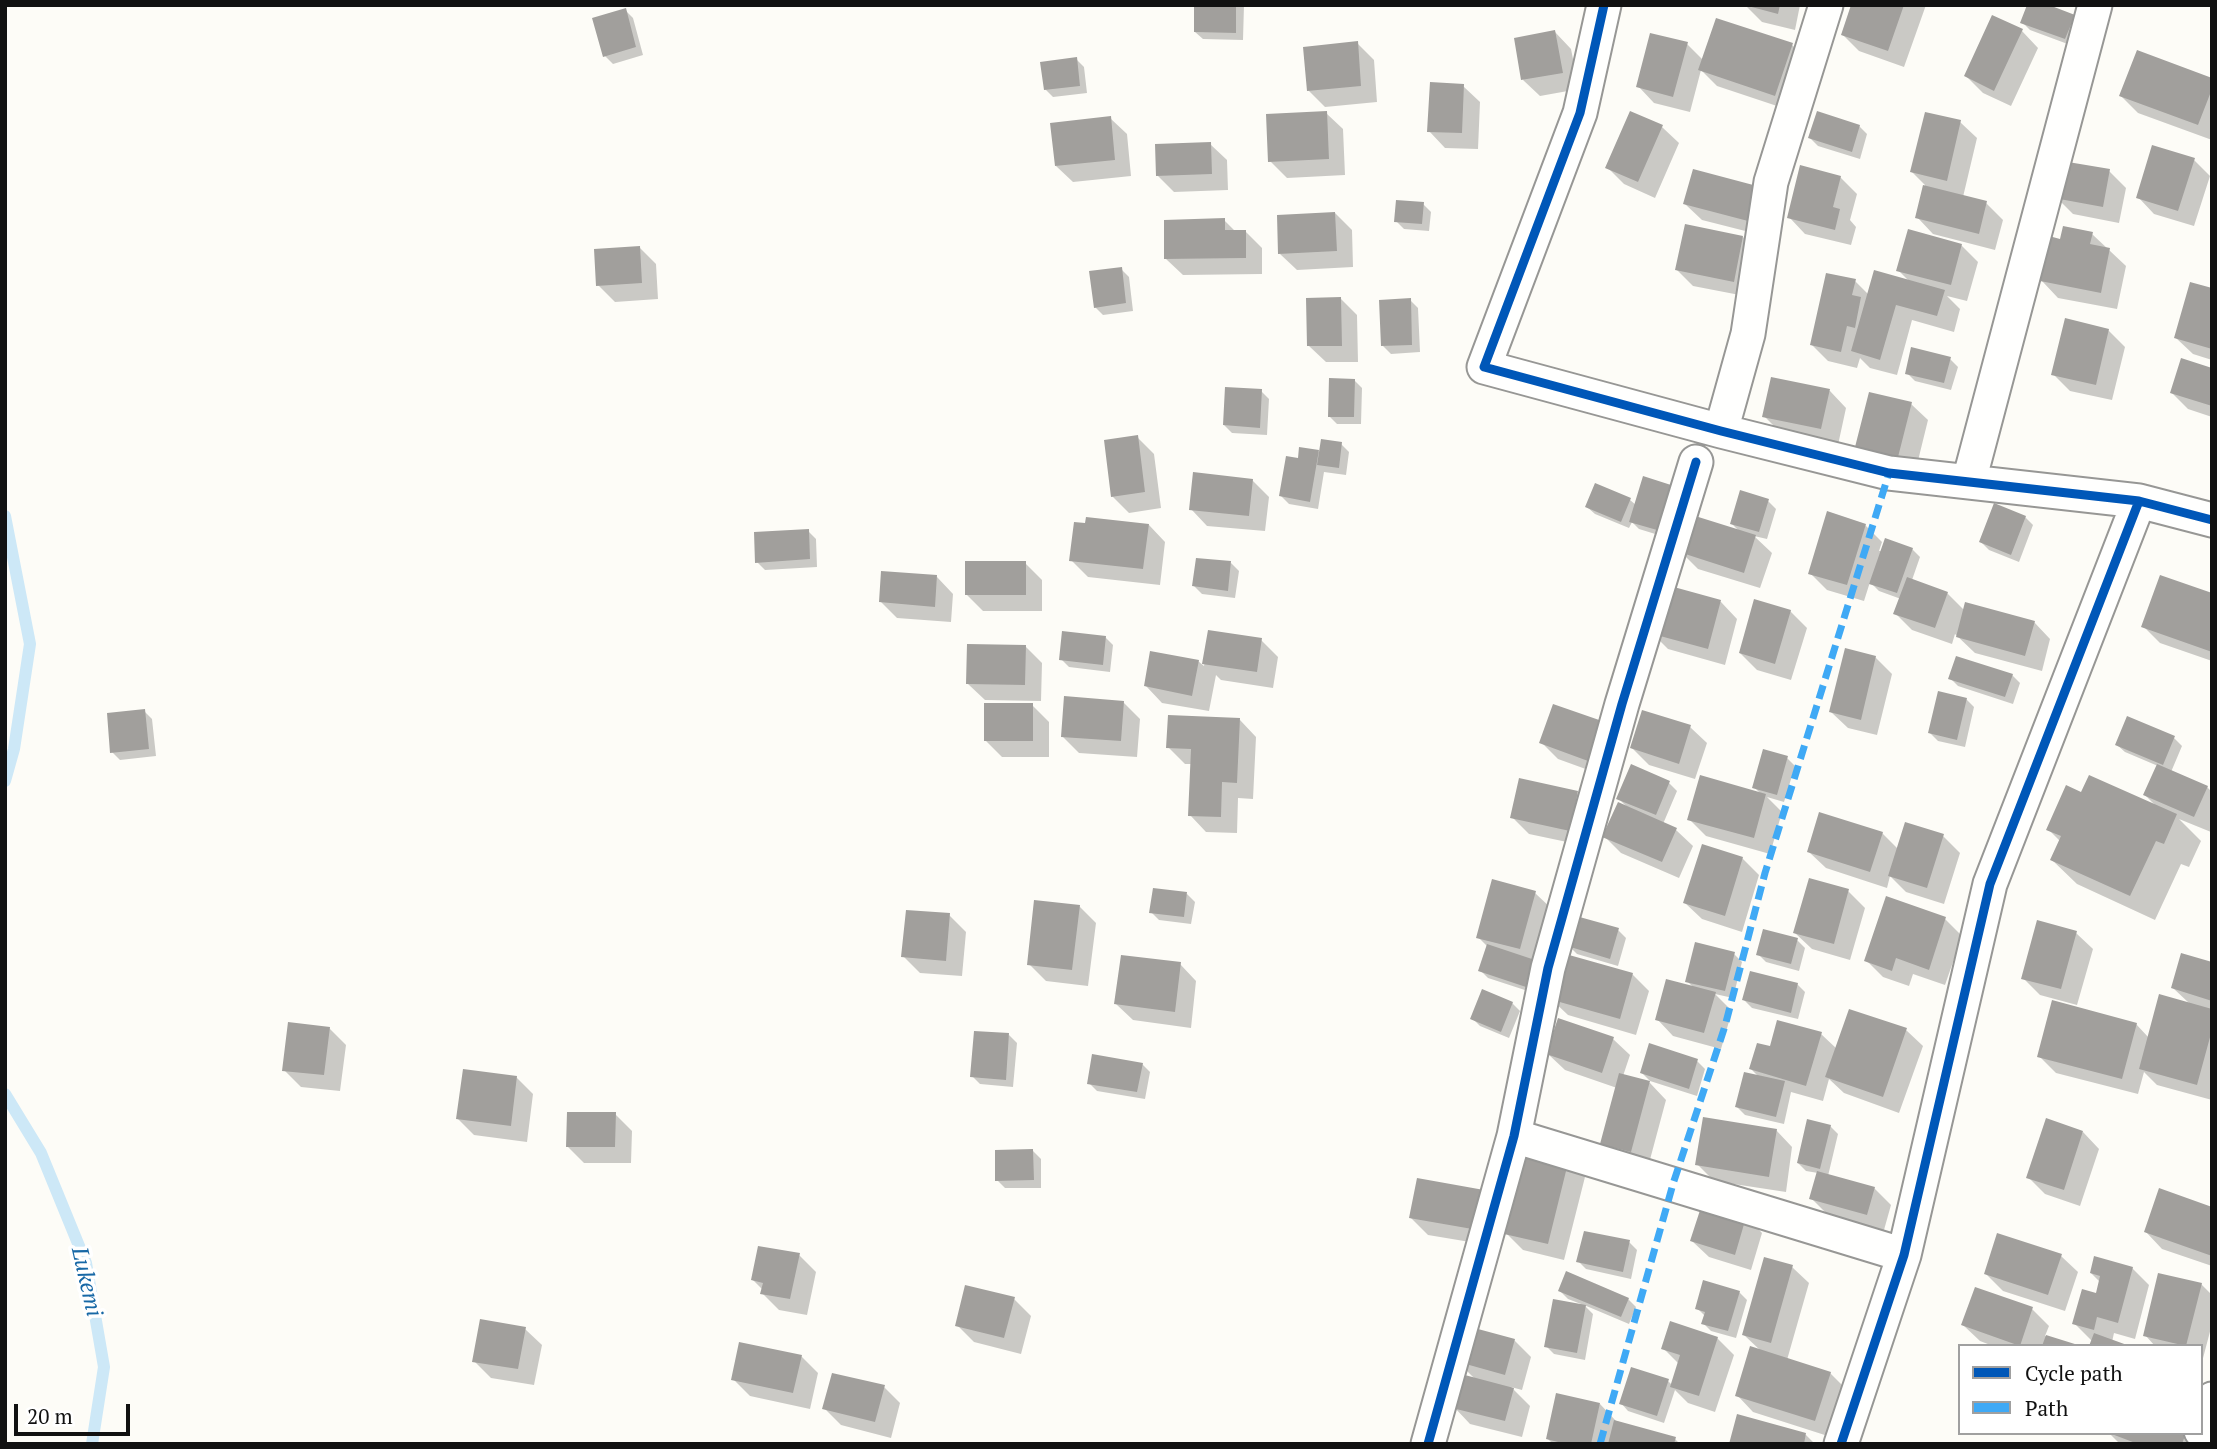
<!DOCTYPE html>
<style>
body{margin:0}
#map{position:relative;width:2217px;height:1449px;overflow:hidden;background:#fdfcf7;font-family:"PT Serif",serif}
canvas{display:block}
.frame{position:absolute;inset:0;border:7px solid #111;pointer-events:none}
.legend{position:absolute;left:1958px;top:1344px;width:245px;height:91px;box-sizing:border-box;background:#fff;border:2px solid #a0a0a0;margin:0;padding:9px 12px;list-style:none;font-size:21px;color:#111}
.legend li{display:flex;align-items:center;gap:14px;height:35px}
.legend b{width:35px;border:2px solid #a0a0a0}
.scale{position:absolute;left:14px;top:1404px;width:116px;height:32px;box-sizing:border-box;border:4px solid #111;border-top:0;padding-left:9px;font-size:21px;line-height:24px;white-space:nowrap;color:#111;-webkit-text-stroke:5px #fff;paint-order:stroke}
</style>
<div id="map">
<canvas width="2217" height="1449"></canvas>
<div class="frame"></div>
<ul class="legend">
<li><b style="height:9px;background:#0057b8"></b>Cycle path</li>
<li><b style="height:9px;background:#3fa9f5"></b>Path</li>
</ul>
<div class="scale">20 m</div>
</div>
<script>
const c = document.querySelector('canvas').getContext('2d');
c.lineJoin = 'round';
function fillPath(path, color) { c.fillStyle = color; c.fill(path, 'evenodd'); }
const poly = rows => new Path2D(rows.map(r => 'M' + r).join(''));
function stroke(path, color, width, dash) { c.strokeStyle = color; c.lineWidth = width; c.lineCap = dash ? 'butt' : 'round'; c.setLineDash(dash || []); c.stroke(path); }
function write(font, color, halo, rows, align = 'center') {
  c.font = font + ' "PT Serif",serif'; c.lineWidth = 7; c.setLineDash([]); c.textBaseline = 'middle'; c.strokeStyle = halo; c.fillStyle = color; for (const [text, x, y, turn = 0] of rows) {
    c.save(); c.translate(x, y); c.rotate((+turn || 0) * Math.PI / 180); c.textAlign = isNaN(turn) ? turn : align; if (halo) c.strokeText(text, 0, 0); c.fillText(text, 0, 0); c.restore();
  }
}
const shadow = poly([
 [1196,5,1244,5,1243,40,1203,39,1195,32],
 [1745,5,1800,5,1795,30,1762,22],
 [1853,5,1926,5,1904,67,1859,51,1843,35],
 [625,10,633,18,643,55,613,64,605,56],
 [2074,16,2082,24,2073,46,2030,30,2022,22],
 [2022,31,2038,48,2011,106,1983,93,1966,76],
 [1555,32,1571,49,1579,89,1540,96,1523,80],
 [1357,43,1374,60,1377,102,1325,107,1308,90],
 [1687,44,1703,60,1792,45,1809,61,1792,111,1717,86,1701,70,1690,112,1654,103,1638,86],
 [1076,59,1084,67,1087,93,1053,97,1045,89],
 [2212,80,2212,140,2138,113,2121,96],
 [1463,86,1480,102,1478,149,1445,148,1429,131],
 [1326,113,1343,129,1345,175,1287,178,1270,161],
 [1110,118,1127,134,1131,176,1073,182,1056,166],
 [1960,122,1977,138,1963,197,1986,203,2003,220,1995,250,1933,234,1917,217,1925,185,1912,172],
 [1859,126,1867,134,1860,159,1818,146,1810,138],
 [1662,127,1679,143,1655,198,1624,184,1607,167],
 [1210,144,1227,160,1228,190,1174,192,1157,175],
 [2194,160,2210,176,2194,226,2154,214,2138,197],
 [2109,171,2126,188,2119,223,2073,214,2056,197],
 [1840,177,1857,194,1850,220,1856,227,1851,245,1805,234,1789,217],
 [1756,187,1765,236,1702,220,1685,204],
 [1423,204,1431,212,1429,231,1404,229,1396,221],
 [1335,213,1352,230,1353,267,1297,270,1280,254],
 [1224,220,1236,232,1245,231,1262,248,1262,274,1183,275,1166,259],
 [2092,234,2126,266,2117,309,2058,298,2042,281,2061,241],
 [1743,237,1759,254,1750,297,1693,286,1677,270],
 [1961,245,1978,262,1967,301,1947,296,1960,309,1954,332,1912,320,1897,375,1870,368,1860,358,1857,368,1828,361,1812,345,1855,281,1869,295,1910,282,1898,270],
 [639,247,656,264,658,299,615,302,598,285],
 [1121,269,1129,277,1133,311,1103,315,1095,307],
 [2212,290,2212,360,2193,354,2176,338],
 [1341,299,1357,315,1358,362,1326,362,1309,346],
 [1410,300,1418,308,1420,352,1391,354,1383,346],
 [2108,330,2125,347,2112,400,2070,391,2053,374],
 [1950,359,1958,367,1951,390,1915,381,1907,373],
 [2212,370,2212,417,2188,409,2172,393],
 [1772,379,1830,391,1846,408,1838,445,1781,433,1764,416],
 [1354,380,1362,388,1361,424,1337,424,1329,416],
 [1261,391,1269,399,1267,435,1232,433,1224,425],
 [1911,404,1928,420,1914,477,1873,467],
 [1137,437,1154,454,1161,508,1129,513,1112,496],
 [1341,444,1349,452,1346,475,1324,472,1318,509,1289,504,1281,496,1299,460,1301,449,1321,452],
 [1252,480,1269,497,1265,531,1207,526,1191,509],
 [1670,487,1678,495,1665,537,1639,529,1632,522,1629,528,1595,514,1587,507,1630,500,1636,505],
 [1768,501,1776,509,1767,539,1754,536,1772,553,1760,588,1698,569,1681,552,1740,532,1732,524],
 [1995,505,2025,517,2033,525,2019,562,1989,550,1981,542],
 [1149,525,1165,542,1160,585,1088,577,1071,560],
 [1865,525,1882,542,1879,551,1912,549,1920,557,1912,580,1947,593,1965,611,2034,622,2050,639,2042,671,1975,653,1955,634,1952,644,1912,630,1895,613,1901,599,1879,591,1870,582,1864,601,1827,590,1810,573],
 [808,531,816,539,817,567,765,570,757,562],
 [1025,563,1042,580,1042,611,983,611,967,595],
 [1231,563,1239,571,1235,598,1202,594,1194,586],
 [937,577,953,594,951,622,897,618,880,601],
 [1664,586,1721,602,1737,619,1725,665,1668,649,1651,632],
 [2212,595,2212,661,2160,643,2143,626],
 [1790,611,1807,628,1791,680,1757,670,1740,653],
 [1209,632,1261,640,1278,657,1273,688,1221,680,1216,675,1209,711,1162,703,1146,686,1198,661,1204,666],
 [1105,637,1113,645,1110,672,1069,667,1061,659],
 [1025,646,1042,663,1041,701,985,700,968,684],
 [1875,657,1892,674,1877,735,1848,728,1831,712],
 [2012,675,2020,683,2013,704,1958,686,1950,678],
 [1966,699,1974,707,1965,747,1938,741,1930,733],
 [1123,702,1140,719,1137,757,1079,753,1062,736],
 [1032,705,1049,722,1049,757,1002,757,986,741],
 [144,711,152,719,156,756,120,760,112,752],
 [2128,718,2174,738,2182,746,2171,772,2207,787,2212,792,2211,832,2179,819,2201,841,2189,867,2181,864,2155,920,2077,884,2052,860,2061,842,2048,829,2082,794,2157,807,2145,795,2158,766,2125,752,2117,745],
 [1240,720,1256,737,1253,799,1238,798,1237,833,1206,832,1190,815,1192,764,1185,764,1168,747],
 [1601,723,1605,776,1558,759,1541,742],
 [1690,727,1707,743,1695,779,1649,765,1632,748],
 [1787,758,1795,766,1784,802,1767,797,1782,812,1770,854,1706,836,1689,819,1761,794,1754,787],
 [1632,767,1669,783,1677,791,1663,824,1676,830,1693,846,1679,878,1621,853,1604,836,1629,809,1618,798],
 [1577,793,1594,809,1586,846,1529,834,1512,817],
 [1906,824,1943,836,1960,853,1944,904,1906,892,1890,876,1887,888,1826,868,1809,852,1882,833,1898,849],
 [1742,858,1759,875,1742,932,1702,919,1685,903],
 [1848,891,1865,908,1850,960,1812,949,1795,933],
 [1535,893,1552,909,1534,993,1488,978,1480,970,1488,947,1478,937],
 [1187,894,1195,902,1191,924,1159,920,1151,912],
 [1079,906,1096,923,1088,986,1046,981,1029,964],
 [949,915,966,932,962,976,920,973,903,956],
 [1945,919,1962,936,1945,985,1913,974,1909,986,1883,977,1866,960],
 [1618,930,1626,938,1618,966,1577,954,1569,946],
 [1764,931,1797,940,1805,948,1799,971,1766,962,1758,954],
 [2076,933,2093,949,2077,1005,2040,995,2023,978],
 [1734,954,1742,962,1733,998,1715,994,1732,1011,1721,1049,1673,1036,1657,1019,1695,989,1687,981],
 [1180,964,1196,981,1191,1028,1133,1020,1116,1004],
 [2212,964,2212,1100,2157,1085,2144,1072,2138,1094,2056,1073,2039,1056,2136,1024,2149,1038,2190,1004,2173,988],
 [1632,974,1649,991,1636,1035,1568,1015,1551,999],
 [1797,984,1805,992,1798,1019,1752,1008,1744,1000],
 [1512,1003,1520,1011,1509,1038,1480,1026,1472,1018],
 [1559,1020,1613,1039,1630,1055,1623,1076,1650,1083,1666,1100,1648,1167,1619,1160,1602,1143,1617,1088,1565,1070,1548,1054],
 [329,1028,346,1045,340,1091,301,1087,284,1070],
 [1906,1030,1923,1046,1899,1113,1844,1093,1829,1079,1823,1101,1791,1092,1784,1124,1745,1115,1737,1107,1760,1078,1751,1069,1771,1048,1821,1034,1837,1049],
 [1009,1035,1017,1043,1013,1087,980,1084,972,1076],
 [1650,1045,1697,1061,1705,1069,1697,1096,1650,1081,1642,1073],
 [1142,1064,1150,1072,1145,1099,1097,1091,1089,1083],
 [516,1077,533,1094,527,1142,474,1135,458,1119],
 [615,1114,632,1131,631,1163,584,1163,568,1147],
 [1830,1126,1838,1134,1828,1176,1874,1188,1891,1205,1884,1230,1828,1215,1811,1198,1818,1173,1806,1171,1798,1163],
 [1776,1130,1792,1147,1786,1192,1714,1181,1697,1164],
 [2083,1132,2099,1149,2080,1206,2045,1194,2028,1177],
 [1033,1151,1041,1159,1041,1188,1005,1188,997,1180],
 [1568,1161,1585,1177,1564,1260,1523,1250,1506,1233],
 [1418,1180,1494,1246,1428,1235,1411,1218],
 [2212,1209,2212,1266,2162,1249,2146,1232],
 [1746,1216,1762,1233,1751,1270,1709,1257,1692,1241],
 [1629,1242,1637,1250,1631,1279,1586,1269,1578,1261],
 [799,1255,816,1272,807,1315,779,1310,762,1293,763,1290,753,1280],
 [2061,1256,2078,1272,2065,1311,2003,1291,1986,1274],
 [1792,1267,1809,1283,1787,1360,1830,1373,1847,1390,1831,1437,1753,1412,1737,1395,1761,1351,1744,1335],
 [2132,1268,2149,1285,2135,1339,2114,1333,2112,1342,2091,1340,2074,1323,2097,1295,2100,1282,2091,1273],
 [2201,1284,2212,1295,2212,1324,2202,1362,2201,1346,2155,1346,2145,1335],
 [1560,1291,1628,1299,1636,1307,1629,1324,1584,1305,1593,1314,1585,1360,1554,1354,1546,1346,1581,1304,1568,1299],
 [1739,1292,1747,1300,1736,1338,1711,1331,1703,1323,1705,1316,1697,1308],
 [1014,1299,1031,1316,1021,1354,974,1342,957,1325],
 [2032,1309,2049,1326,2045,1336,2074,1346,1993,1346,1980,1341,1963,1325],
 [525,1329,542,1345,534,1385,491,1378,474,1361],
 [1717,1338,1734,1355,1715,1412,1688,1403,1675,1390,1664,1423,1628,1411,1621,1403,1668,1381,1672,1385,1679,1364,1663,1348],
 [1514,1340,1531,1357,1522,1390,1511,1387,1530,1406,1522,1437,1470,1424,1454,1407,1476,1380,1457,1361,1476,1343],
 [801,1356,818,1373,810,1409,750,1396,733,1379],
 [884,1387,900,1403,891,1438,841,1425,824,1408],
 [1600,1404,1616,1421,1675,1439,1680,1444,1553,1444,1548,1439],
 [2109,1433,2201,1433,2205,1444,2120,1444],
 [1806,1435,1815,1444,1731,1444]
]);
const stream = poly([
 [5,516,30,644,14,749,5,781],
 [5,1094,41,1153,86,1263,104,1367,92,1444]
]);
const building = poly([
 [1194,5,1236,5,1236,33,1194,32],
 [1744,5,1780,5,1778,14],
 [1851,5,1904,5,1888,51,1841,35],
 [2027,5,2049,5,2075,15,2065,39,2020,23],
 [626,8,636,47,603,57,592,18],
 [1992,15,2023,29,1994,91,1964,76],
 [1716,18,1793,43,1775,96,1698,70],
 [1555,30,1563,73,1521,80,1514,38],
 [1650,33,1688,42,1673,97,1636,87],
 [1358,41,1361,86,1307,91,1303,47],
 [2137,50,2212,78,2212,89,2198,125,2119,96],
 [1077,57,1080,86,1044,90,1040,62],
 [1430,82,1464,84,1462,133,1427,132],
 [1327,111,1329,159,1268,162,1266,114],
 [1630,111,1663,125,1638,182,1605,168],
 [1817,111,1860,125,1852,152,1808,138],
 [1925,112,1961,120,1947,181,1910,172],
 [1111,116,1115,160,1055,166,1050,123],
 [1211,142,1212,174,1156,176,1155,144],
 [2152,145,2195,158,2178,211,2136,198],
 [2062,161,2110,169,2103,207,2054,198],
 [1800,165,1841,176,1833,207,1840,209,1835,230,1787,218],
 [1693,169,1757,186,1748,221,1683,204],
 [1923,185,1987,201,1979,234,1915,218],
 [1396,200,1424,202,1422,224,1394,222],
 [1335,212,1337,251,1278,254,1277,215],
 [1225,218,1225,230,1246,230,1246,258,1164,259,1164,220],
 [1685,224,1743,236,1734,282,1675,270],
 [2063,226,2093,232,2090,244,2110,248,2101,293,2040,281,2049,236,2060,239],
 [1908,229,1962,244,1951,285,1896,271],
 [640,246,642,283,596,286,594,249],
 [1122,267,1126,303,1094,308,1089,271],
 [1874,270,1945,290,1937,316,1896,305,1880,360,1851,351],
 [1826,273,1856,279,1852,295,1861,297,1855,328,1847,326,1841,352,1810,345],
 [2190,282,2212,288,2212,349,2174,338],
 [1341,297,1342,346,1307,346,1306,298],
 [1411,298,1412,345,1381,346,1379,300],
 [2065,318,2109,329,2096,385,2051,375],
 [1911,347,1951,357,1944,383,1905,374],
 [2181,358,2212,368,2212,406,2170,393],
 [1771,377,1830,389,1821,429,1762,417],
 [1329,378,1355,379,1354,417,1328,417],
 [1225,387,1262,389,1260,428,1223,425],
 [1869,392,1912,402,1897,461,1854,451],
 [1138,435,1145,492,1111,497,1104,440],
 [1321,439,1342,442,1339,468,1317,465],
 [1299,447,1319,450,1310,502,1279,496,1286,456,1298,458],
 [1193,472,1253,479,1249,516,1189,510],
 [1643,476,1671,485,1657,530,1629,522],
 [1595,483,1631,498,1621,522,1585,507],
 [1740,490,1769,499,1759,532,1730,524],
 [1994,503,2026,516,2011,555,1979,542],
 [1827,511,1866,524,1847,585,1808,574],
 [1692,515,1756,535,1744,573,1679,552],
 [1086,517,1149,524,1143,569,1069,561,1074,522,1085,523],
 [809,529,810,559,755,563,754,532],
 [1885,538,1913,548,1897,593,1869,584],
 [1196,558,1231,561,1228,591,1192,586],
 [965,561,1026,561,1026,595,965,595],
 [881,571,937,575,935,607,879,602],
 [2160,575,2212,593,2212,652,2141,627],
 [1907,577,1948,592,1935,628,1893,614],
 [1663,584,1721,600,1708,649,1649,633],
 [1754,599,1791,610,1775,664,1739,653],
 [1965,602,2035,621,2025,656,1956,637],
 [1208,630,1262,638,1257,672,1202,664],
 [1062,631,1106,636,1103,665,1059,660],
 [967,644,1026,645,1025,685,966,684],
 [1845,648,1876,656,1861,720,1829,712],
 [1150,651,1199,660,1192,696,1144,686],
 [1956,656,2013,674,2005,697,1948,679],
 [1938,691,1967,698,1957,740,1928,733],
 [1064,696,1124,701,1121,741,1061,737],
 [984,703,1033,703,1033,741,984,741],
 [1553,704,1602,721,1588,761,1539,743],
 [145,709,149,749,110,753,107,713],
 [1642,710,1691,725,1679,764,1630,748],
 [1168,715,1240,718,1237,783,1222,782,1221,817,1188,816,1191,749,1166,748],
 [2127,716,2175,736,2163,765,2115,745],
 [1763,749,1788,756,1777,795,1752,788],
 [1631,764,1670,781,1656,815,1616,799],
 [2157,764,2208,786,2194,817,2143,795],
 [1700,775,1766,794,1754,838,1687,820],
 [2089,775,2177,814,2164,844,2156,841,2130,896,2050,860,2061,836,2046,830,2066,785,2081,792],
 [1519,778,1578,791,1570,831,1510,818],
 [1618,802,1677,828,1662,862,1602,837],
 [1819,812,1883,832,1870,872,1807,852],
 [1905,822,1944,834,1927,888,1888,876],
 [1702,844,1743,857,1725,916,1683,903],
 [1809,878,1849,889,1834,944,1793,933],
 [1492,879,1536,891,1520,949,1476,938],
 [1153,888,1187,892,1184,917,1149,913],
 [1886,896,1946,917,1929,970,1896,958,1892,971,1864,961],
 [1034,900,1080,905,1072,970,1027,965],
 [906,910,950,913,946,961,901,957],
 [1576,916,1619,928,1610,959,1567,946],
 [2037,920,2077,931,2061,989,2021,979],
 [1763,929,1798,938,1791,964,1756,955],
 [1695,942,1735,952,1725,991,1685,982],
 [1487,944,1535,960,1526,987,1478,971],
 [1562,953,1633,973,1620,1019,1549,999],
 [2181,953,2212,962,2212,1001,2171,988],
 [1121,955,1181,962,1175,1012,1114,1004],
 [1750,971,1798,983,1791,1013,1742,1000],
 [1666,979,1716,992,1704,1033,1655,1020],
 [1482,989,1513,1002,1501,1032,1470,1019],
 [2159,994,2212,1009,2212,1030,2197,1085,2139,1069],
 [2052,1000,2137,1023,2122,1079,2037,1057],
 [1849,1009,1907,1028,1883,1097,1825,1077],
 [1558,1018,1614,1037,1602,1073,1546,1054],
 [1777,1020,1822,1032,1806,1086,1749,1069,1757,1043,1770,1046],
 [288,1022,330,1027,324,1075,282,1071],
 [974,1031,1009,1033,1006,1080,970,1077],
 [1649,1043,1698,1059,1689,1089,1640,1073],
 [1092,1054,1143,1063,1137,1092,1087,1084],
 [463,1069,517,1076,511,1126,456,1119],
 [1744,1072,1785,1081,1776,1117,1735,1107],
 [1619,1073,1650,1081,1631,1152,1600,1144],
 [567,1112,616,1112,615,1147,566,1147],
 [1703,1117,1777,1129,1769,1177,1695,1165],
 [2046,1118,2083,1131,2064,1190,2026,1178],
 [1807,1119,1831,1125,1820,1169,1797,1163],
 [1033,1149,1034,1180,995,1181,995,1150],
 [1526,1149,1569,1159,1548,1244,1504,1234],
 [1817,1171,1875,1187,1867,1215,1809,1199],
 [1417,1178,1484,1190,1478,1230,1409,1218],
 [2159,1188,2212,1207,2212,1256,2144,1232],
 [1703,1201,1747,1214,1735,1255,1690,1241],
 [1584,1231,1630,1240,1623,1272,1576,1262],
 [1997,1233,2062,1254,2048,1295,1984,1274],
 [758,1246,800,1253,790,1299,760,1294,763,1283,751,1280],
 [2094,1256,2133,1267,2118,1323,2097,1317,2094,1330,2072,1324,2082,1289,2096,1293,2100,1276,2090,1273],
 [1764,1257,1793,1265,1771,1343,1742,1335],
 [1566,1271,1629,1298,1621,1317,1558,1291],
 [2158,1273,2202,1283,2186,1346,2143,1336],
 [1703,1280,1740,1291,1728,1331,1701,1324,1705,1312,1695,1309],
 [965,1285,1015,1297,1004,1338,955,1326],
 [1975,1287,2033,1307,2020,1346,1961,1325],
 [1553,1299,1586,1305,1577,1353,1544,1347],
 [480,1319,526,1327,518,1369,472,1362],
 [1670,1321,1718,1337,1699,1396,1670,1387,1680,1355,1661,1349],
 [1478,1329,1515,1339,1505,1375,1455,1361,1462,1337,1475,1341],
 [2094,1333,2127,1345,2127,1346,2089,1346],
 [2046,1335,2078,1345,2078,1346,2042,1346],
 [739,1342,802,1355,793,1393,731,1380],
 [1750,1346,1831,1372,1815,1421,1735,1396],
 [1631,1367,1669,1379,1657,1416,1619,1404],
 [832,1373,885,1385,875,1422,822,1409],
 [1461,1374,1514,1388,1505,1421,1452,1408],
 [1556,1393,1600,1403,1591,1444,1566,1444,1546,1439],
 [1737,1414,1806,1433,1804,1444,1729,1444],
 [1614,1420,1676,1437,1674,1444,1608,1444],
 [2109,1433,2186,1433,2182,1444,2138,1444]
]);
const minor = poly([
 [1604,5,1580,113,1484,367,1721,431,1889,473,2139,501,2212,520],
 [1721,431,1748,334,1771,182,1826,5],
 [1969,481,2095,5],
 [1514,1136,1904,1255],
 [2201,1431,2212,1399],
 [1428,1444,1514,1136,1548,968,1622,704,1696,462],
 [1841,1444,1904,1255,1990,884,2139,501]
]);
const quiet = poly([
 [1600,1444,1673,1184,1725,1026,1765,873,1889,473]
]);
const cycleway = poly([
 [1604,5,1580,113,1484,367,1721,431,1889,473,2139,501,2212,520],
 [1428,1444,1514,1136,1548,968,1622,704,1696,462],
 [1841,1444,1904,1255,1990,884,2139,501]
]);
const waterNames = [
 ["Lukemi",86,1282,77]
];
fillPath(shadow, '#0003');
stroke(stream, '#cde8f7', 12);
fillPath(building, '#a19f9c');
stroke(minor, '#979795', 37);
stroke(minor, '#fffffe', 33);
stroke(quiet, '#3fa9f5', 7, [14, 7]);
stroke(cycleway, '#0057b8', 9);
write('italic 23px', '#1768a6', '#fff', waterNames);
</script>
